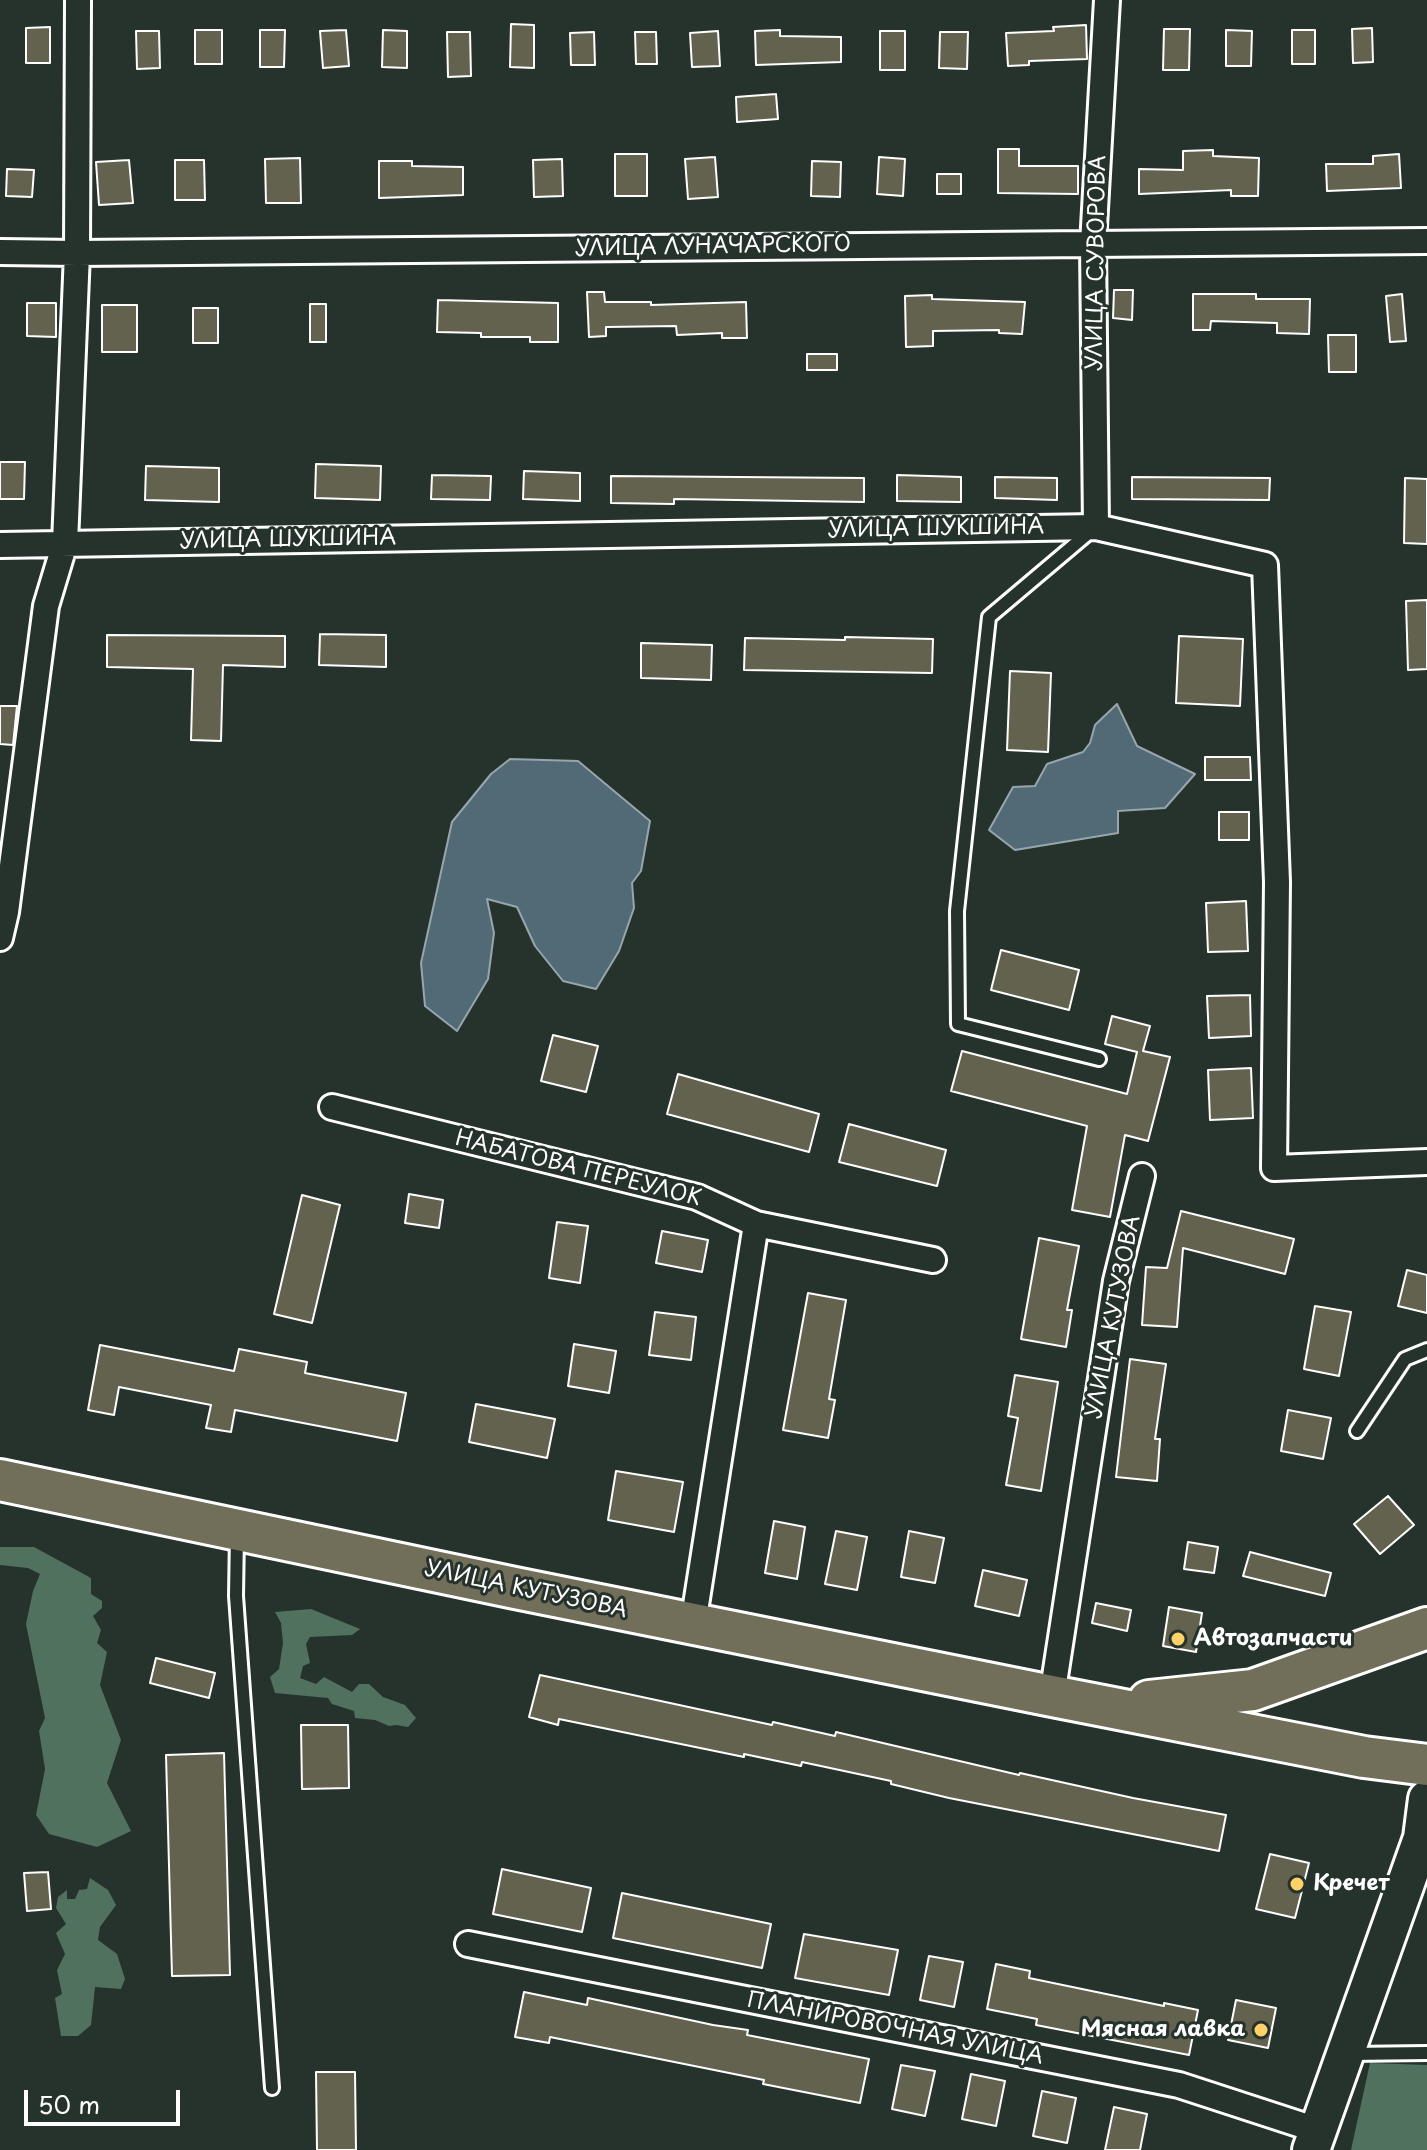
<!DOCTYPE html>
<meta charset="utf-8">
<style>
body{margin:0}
#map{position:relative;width:1427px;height:2150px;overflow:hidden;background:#26332d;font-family:"Playpen Sans",sans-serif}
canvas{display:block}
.scale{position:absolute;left:24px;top:2090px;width:156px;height:36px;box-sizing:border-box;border:4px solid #fff;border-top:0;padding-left:10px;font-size:24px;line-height:28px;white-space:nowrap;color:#fff;-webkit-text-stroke:6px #26332d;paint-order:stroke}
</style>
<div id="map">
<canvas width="1427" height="2150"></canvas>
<div class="scale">50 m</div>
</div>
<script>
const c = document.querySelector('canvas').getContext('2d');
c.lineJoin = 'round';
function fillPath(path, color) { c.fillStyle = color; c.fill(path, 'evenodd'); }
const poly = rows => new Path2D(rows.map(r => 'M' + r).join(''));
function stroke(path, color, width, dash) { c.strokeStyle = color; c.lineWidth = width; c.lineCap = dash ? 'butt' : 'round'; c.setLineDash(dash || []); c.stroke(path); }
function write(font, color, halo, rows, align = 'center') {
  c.font = font + ' "Playpen Sans",sans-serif'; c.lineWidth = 6; c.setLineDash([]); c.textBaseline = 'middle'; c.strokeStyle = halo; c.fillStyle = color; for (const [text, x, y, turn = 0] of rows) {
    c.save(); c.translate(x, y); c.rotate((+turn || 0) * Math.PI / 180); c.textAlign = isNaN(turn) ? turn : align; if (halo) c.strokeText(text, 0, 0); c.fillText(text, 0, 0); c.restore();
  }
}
const green = poly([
 [0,1547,34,1547,91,1578,91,1594,102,1601,102,1608,93,1616,101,1630,97,1643,107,1652,100,1685,121,1740,107,1783,131,1831,97,1847,49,1834,36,1815,45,1769,39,1731,45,1718,26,1624,33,1591,40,1574,28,1568,0,1565],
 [311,1609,360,1629,352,1635,310,1637,306,1644,310,1663,303,1666,300,1678,316,1684,324,1677,352,1692,359,1684,369,1684,383,1697,405,1705,416,1718,408,1727,396,1725,389,1726,375,1720,355,1718,354,1711,332,1704,328,1698,275,1693,270,1677,279,1669,283,1643,281,1623,275,1612],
 [90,1878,108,1890,116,1905,100,1927,98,1940,117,1954,125,1979,121,1989,95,1987,91,2025,78,2036,61,2036,55,1998,62,1994,57,1970,65,1954,56,1933,66,1924,56,1908,58,1897,67,1890,67,1899,75,1899,79,1890,87,1889],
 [1370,2063,1427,2065,1427,2150,1351,2150]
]);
const water = poly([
 [1117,704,1137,746,1195,774,1165,808,1118,811,1118,833,1015,850,989,830,1013,787,1035,786,1047,764,1083,752,1090,743,1095,725,1117,704],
 [510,759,578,761,650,821,641,871,632,883,634,908,619,951,596,989,563,981,535,946,517,907,487,899,494,933,488,979,457,1031,425,1006,421,963,452,822,491,774,510,759]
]);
const building = poly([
 [511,24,534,25,534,68,510,67,511,24],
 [1086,25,1087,59,1029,61,1029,65,1008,66,1006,33,1054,31,1053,27,1086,25],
 [50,27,50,63,26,63,26,28,50,27],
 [1372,28,1373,62,1353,63,1352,29,1372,28],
 [1164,29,1190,29,1189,70,1163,70,1164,29],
 [195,30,222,30,222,64,195,64,195,30],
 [260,30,285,30,284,67,260,67,260,30],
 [346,30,349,66,323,68,320,31,346,30],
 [383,30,407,31,407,68,382,67,383,30],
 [780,30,780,36,841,37,841,62,756,65,755,31,780,30],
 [1226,30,1252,31,1251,66,1226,66,1226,30],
 [1292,30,1315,30,1315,64,1292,64,1292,30],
 [136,31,159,31,160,68,137,69,136,31],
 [718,31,720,66,692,67,690,33,718,31],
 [880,31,905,31,905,70,880,70,880,31],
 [447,32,470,32,471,76,448,77,447,32],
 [594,32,595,65,571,65,570,33,594,32],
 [635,32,656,32,657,64,636,64,635,32],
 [940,32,968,32,967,69,939,68,940,32],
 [776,94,778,119,737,122,736,97,776,94],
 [998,149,1019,149,1019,166,1078,166,1078,194,998,193,998,149],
 [1213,150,1213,156,1259,158,1258,196,1231,196,1231,190,1139,194,1139,169,1183,170,1183,151,1213,150],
 [615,154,647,154,647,196,615,196,615,154],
 [1399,154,1401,188,1327,191,1326,164,1373,164,1373,156,1399,154],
 [715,157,718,197,688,199,685,159,715,157],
 [879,157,905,159,903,196,877,194,879,157],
 [300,158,301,203,266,203,265,159,300,158],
 [562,159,563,196,534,197,533,160,562,159],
 [129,160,133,203,99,205,96,162,129,160],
 [175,160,204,160,205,200,175,200,175,160],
 [379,161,412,161,412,166,463,167,463,195,379,198,379,161],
 [812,161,841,162,840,197,811,196,812,161],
 [7,169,34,170,32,197,6,196,7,169],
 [937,174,961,174,961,194,937,194,937,174],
 [1114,290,1133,290,1132,320,1113,318,1114,290],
 [587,292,604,292,605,302,651,302,651,305,746,302,747,338,722,338,722,333,677,335,676,326,606,327,606,336,589,337,587,292],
 [1193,294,1256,294,1256,299,1310,299,1309,334,1277,333,1277,323,1211,321,1210,330,1193,330,1193,294],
 [1402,294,1406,341,1390,342,1386,296,1402,294],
 [932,295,932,299,1025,302,1022,334,999,333,999,330,933,331,933,346,906,347,905,296,932,295],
 [438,300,558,303,558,342,530,342,530,337,481,337,481,333,437,332,438,300],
 [27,303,56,303,56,337,27,336,27,303],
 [310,304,326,304,326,342,310,342,310,304],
 [102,305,137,305,137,352,102,352,102,305],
 [193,308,218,308,218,343,193,343,193,308],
 [1328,335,1356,335,1356,372,1329,372,1328,335],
 [807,354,837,354,837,370,807,370,807,354],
 [0,462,25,462,24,499,0,499,0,462],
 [316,464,381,466,380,500,315,498,316,464],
 [146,466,219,468,219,502,145,500,146,466],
 [524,471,580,473,580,501,523,499,524,471],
 [432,475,491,476,490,500,431,499,432,475],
 [897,475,961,477,961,502,897,501,897,475],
 [611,476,864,478,864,502,674,499,674,504,611,503,611,476],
 [995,477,1057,478,1057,500,995,498,995,477],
 [1132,477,1270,478,1269,500,1132,499,1132,477],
 [1405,478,1427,479,1427,544,1404,543,1405,478],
 [1427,600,1427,669,1408,670,1406,601,1427,600],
 [320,634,386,635,386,667,319,665,320,634],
 [107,635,285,636,285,667,223,665,221,741,191,740,193,669,107,667,107,635],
 [1179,636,1243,639,1240,706,1176,703,1179,636],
 [845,637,933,639,932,673,744,670,745,638,845,640,845,637],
 [641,643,712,645,711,680,641,678,641,643],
 [1010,671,1051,673,1048,752,1007,750,1010,671],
 [0,706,17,706,13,745,0,744,0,706],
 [1205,757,1250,757,1251,780,1205,780,1205,757],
 [1219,812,1249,812,1249,840,1219,840,1219,812],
 [1246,901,1248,951,1208,952,1206,903,1246,901],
 [1001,950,1079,970,1069,1010,991,990,1001,950],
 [1250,995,1251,1036,1209,1038,1207,996,1250,995],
 [1112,1016,1150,1026,1143,1051,1170,1057,1148,1141,1125,1135,1110,1217,1072,1210,1087,1126,951,1091,962,1051,1127,1094,1137,1052,1105,1044,1112,1016],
 [553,1035,598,1046,586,1092,541,1081,553,1035],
 [1251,1068,1253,1118,1210,1120,1208,1070,1251,1068],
 [678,1074,819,1114,809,1152,667,1114,678,1074],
 [849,1124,946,1150,937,1186,839,1162,849,1124],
 [409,1194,443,1200,439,1228,405,1223,409,1194],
 [302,1195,340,1205,312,1323,274,1314,302,1195],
 [1181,1211,1294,1239,1285,1274,1183,1248,1177,1327,1142,1325,1146,1267,1167,1268,1181,1211],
 [557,1222,588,1226,580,1283,549,1278,557,1222],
 [662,1231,708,1240,702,1272,656,1263,662,1231],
 [1039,1238,1079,1246,1067,1310,1072,1310,1066,1347,1021,1339,1039,1238],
 [1407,1270,1427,1275,1427,1313,1398,1306,1407,1270],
 [808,1293,846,1300,829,1399,835,1400,828,1438,783,1430,808,1293],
 [1315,1306,1351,1312,1339,1376,1304,1369,1315,1306],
 [655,1312,696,1317,691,1360,649,1355,655,1312],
 [574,1344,616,1351,609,1393,568,1386,574,1344],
 [100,1345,234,1371,239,1349,307,1362,305,1373,406,1393,397,1441,235,1410,231,1432,206,1428,211,1405,119,1387,114,1415,88,1410,100,1345],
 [1130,1359,1166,1364,1155,1439,1160,1439,1157,1481,1116,1477,1130,1359],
 [1015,1375,1058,1382,1041,1491,1006,1485,1018,1418,1008,1416,1015,1375],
 [476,1404,555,1419,547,1458,469,1442,476,1404],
 [1288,1410,1331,1418,1323,1459,1281,1451,1288,1410],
 [616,1471,683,1482,674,1532,608,1520,616,1471],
 [1388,1496,1414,1525,1380,1554,1354,1524,1388,1496],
 [774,1521,805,1527,797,1579,765,1573,774,1521],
 [836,1531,867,1537,857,1590,825,1584,836,1531],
 [909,1531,944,1538,935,1583,901,1577,909,1531],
 [1188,1542,1218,1547,1214,1573,1184,1569,1188,1542],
 [1250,1552,1331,1573,1325,1596,1243,1576,1250,1552],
 [983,1570,1027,1580,1019,1616,975,1606,983,1570],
 [1096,1603,1131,1610,1127,1631,1092,1623,1096,1603],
 [1169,1607,1202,1613,1196,1652,1163,1646,1169,1607],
 [156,1658,215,1673,209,1698,150,1683,156,1658],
 [540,1675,772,1725,773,1722,835,1736,836,1732,1019,1775,1020,1773,1133,1798,1226,1815,1219,1851,949,1798,891,1784,891,1781,802,1762,801,1766,744,1754,744,1757,559,1719,558,1725,529,1717,540,1675],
 [301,1725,348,1725,349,1788,302,1789,301,1725],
 [224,1753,230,1975,172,1976,166,1755,224,1753],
 [1270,1854,1309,1863,1295,1918,1256,1909,1270,1854],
 [502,1869,591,1888,582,1932,493,1914,502,1869],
 [48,1872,51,1909,27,1911,24,1873,48,1872],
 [622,1893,771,1924,762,1968,613,1938,622,1893],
 [804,1934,898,1950,889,1995,795,1978,804,1934],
 [929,1956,963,1962,954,2007,920,2000,929,1956],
 [996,1964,1030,1971,1029,1978,1164,2006,1164,2003,1198,2010,1189,2055,1036,2025,1037,2019,987,2009,996,1964],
 [524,1992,587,2005,588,1998,713,2025,748,2030,747,2035,869,2059,860,2103,763,2084,764,2080,550,2037,549,2043,515,2037,524,1992],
 [1236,2000,1276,2008,1268,2048,1228,2040,1236,2000],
 [901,2065,935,2071,925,2116,892,2109,901,2065],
 [316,2072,355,2072,356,2150,317,2150,316,2072],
 [971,2074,1005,2081,996,2126,962,2119,971,2074],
 [1042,2091,1076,2098,1067,2143,1033,2136,1042,2091],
 [1114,2107,1147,2114,1140,2150,1105,2150,1114,2107]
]);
const lane = poly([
 [1092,530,989,617,957,911,958,1024,1099,1059],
 [1357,1431,1405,1359,1427,1350],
 [237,1534,236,1596,272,2088],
 [1349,2054,1427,2053]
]);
const street = poly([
 [0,252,77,253,1427,241],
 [1096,527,1093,244,1107,0],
 [0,545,1096,527,1265,565,1277,882,1274,1168,1427,1162],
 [0,938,6,912,46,606,65,543,77,253,78,0],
 [332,1107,697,1197,756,1224,693,1624],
 [756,1224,933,1260],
 [1052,1696,1116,1281,1142,1176],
 [468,1944,1179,2085,1317,2130]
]);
const secondary = poly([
 [1311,2150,1422,1838,1427,1799]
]);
const primary = poly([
 [0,1480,515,1588,1052,1696,1364,1757,1427,1765],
 [1149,1701,1253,1690,1427,1628]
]);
const markers = [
 [1178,1639,8,"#ffd166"],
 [1297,1884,8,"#ffd166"],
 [1261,2030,8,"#ffd166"]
];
const streetNames = [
 ["УЛИЦА ЛУНАЧАРСКОГО",713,247,-1],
 ["УЛИЦА СУВОРОВА",1097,263,-89],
 ["УЛИЦА ШУКШИНА",936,529,-1],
 ["УЛИЦА ШУКШИНА",288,540,-1],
 ["НАБАТОВА ПЕРЕУЛОК",578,1169,14],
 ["УЛИЦА КУТУЗОВА",1114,1317,-79],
 ["УЛИЦА КУТУЗОВА",526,1590,12],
 ["ПЛАНИРОВОЧНАЯ УЛИЦА",895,2029,11]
];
const poiNames = [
 ["Автозапчасти",1194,1639],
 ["Кречет",1313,1884],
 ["Мясная лавка",1245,2030,"right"]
];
fillPath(green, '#4f715d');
fillPath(water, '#526a76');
stroke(water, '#97a6ad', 2);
fillPath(building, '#63624e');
stroke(building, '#fff', 2);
stroke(lane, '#fff', 18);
stroke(street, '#fff', 30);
stroke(secondary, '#fff', 42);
stroke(primary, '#fff', 46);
stroke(lane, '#26332d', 12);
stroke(street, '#26332d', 24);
stroke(secondary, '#26332d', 36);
stroke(primary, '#716e59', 40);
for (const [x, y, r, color] of markers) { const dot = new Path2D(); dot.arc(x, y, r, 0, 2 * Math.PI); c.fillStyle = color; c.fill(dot); stroke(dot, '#26332d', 3); }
write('22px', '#fff', '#26332d', streetNames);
write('bold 22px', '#fff', '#26332d', poiNames, 'left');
</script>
